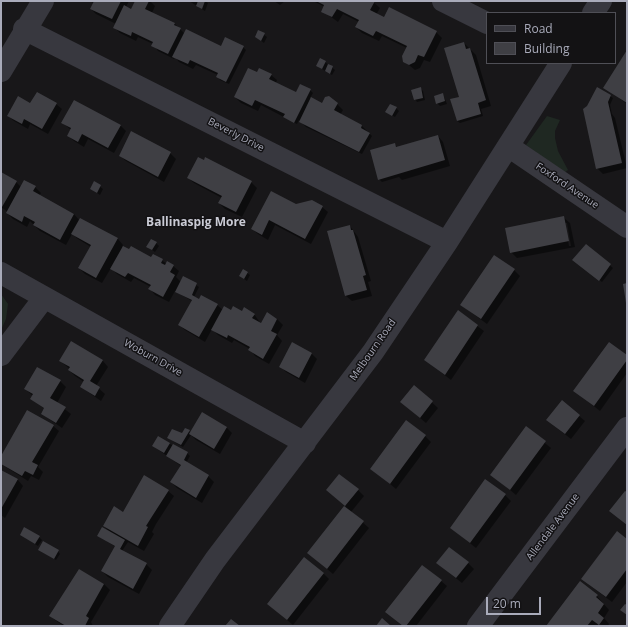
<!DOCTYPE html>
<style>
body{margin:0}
#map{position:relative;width:628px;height:627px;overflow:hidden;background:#181719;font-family:"Open Sans",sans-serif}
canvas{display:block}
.frame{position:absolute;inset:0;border:2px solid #a9abba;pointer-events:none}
.legend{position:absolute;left:486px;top:12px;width:130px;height:52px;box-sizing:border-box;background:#131214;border:1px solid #4f4f56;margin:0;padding:5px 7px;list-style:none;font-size:12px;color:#a9abba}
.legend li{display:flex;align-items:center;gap:8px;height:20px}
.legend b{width:20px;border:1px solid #4f4f56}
.scale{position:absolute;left:486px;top:597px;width:55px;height:18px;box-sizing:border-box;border:2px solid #a9abba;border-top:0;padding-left:5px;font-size:12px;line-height:14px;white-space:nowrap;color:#a9abba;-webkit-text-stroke:3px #131214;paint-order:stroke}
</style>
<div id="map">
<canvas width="628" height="627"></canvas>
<div class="frame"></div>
<ul class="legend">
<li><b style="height:5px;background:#38383f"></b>Road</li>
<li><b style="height:11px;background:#3f3f44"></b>Building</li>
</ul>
<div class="scale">20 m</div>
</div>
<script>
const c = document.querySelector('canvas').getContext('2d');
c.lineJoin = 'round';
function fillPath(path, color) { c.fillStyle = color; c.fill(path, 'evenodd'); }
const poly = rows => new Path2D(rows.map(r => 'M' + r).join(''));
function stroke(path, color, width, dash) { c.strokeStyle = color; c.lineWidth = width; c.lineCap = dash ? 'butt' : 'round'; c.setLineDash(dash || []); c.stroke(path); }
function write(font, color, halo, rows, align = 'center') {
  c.font = font + ' "Open Sans",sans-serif'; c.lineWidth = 3; c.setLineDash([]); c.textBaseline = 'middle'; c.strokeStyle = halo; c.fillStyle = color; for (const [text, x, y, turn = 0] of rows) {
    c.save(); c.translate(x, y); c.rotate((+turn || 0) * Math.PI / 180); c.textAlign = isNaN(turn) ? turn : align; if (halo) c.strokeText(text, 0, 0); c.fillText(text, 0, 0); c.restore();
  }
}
const green = poly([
 [547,116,560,120,555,131,555,138,558,151,568,170,564,173,526,145],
 [1,294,8,304,6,319,1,330]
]);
const shadow = poly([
 [89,1,129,1,126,7,131,10,136,1,150,1,155,6,152,13,175,24,185,34,225,49,243,47,246,50,229,84,220,80,218,75,196,65,193,69,179,62,175,57,174,59,158,51,153,44,138,37,136,41,120,33,114,27,116,24,96,14,91,9,94,3],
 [189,1,205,1,208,3,205,11],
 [274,1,285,1,280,5],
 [313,1,372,1,380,8,376,15,384,18,436,32,442,38,430,62,424,60,420,68,415,70,404,61,407,48,382,36,379,41,362,33,356,27,359,22,343,14,338,22,323,11,325,7],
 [259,31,267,37,264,43,256,37],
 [464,43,476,55,491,106,481,109,483,116,460,123,457,121],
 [627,52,627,104,604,87],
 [325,62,335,70,332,75,317,66],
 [257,74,271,75,277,80,276,83,295,93,310,90,313,93,310,98,322,104,337,104,343,110,340,115,362,126,372,136,362,154,306,127,299,120,297,124,261,105,258,111,241,103,235,97],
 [421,89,423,91,425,100,417,102,415,99],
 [598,89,613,98,610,105,612,114,615,118,627,168,603,174,597,168,588,107],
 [443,94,447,104,440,106,437,103],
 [31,104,56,104,62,109,48,134,30,124,28,129,14,121,8,116],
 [396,108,399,111,395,117,389,114],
 [63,123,120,125,126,131,114,153,88,139,84,147,74,141,68,136,71,130],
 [438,136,443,142,450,166,402,180,399,177,382,182,379,179,394,144,398,148],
 [170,153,176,159,164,182,126,161,120,156],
 [204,161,251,182,257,188,242,217,225,209,219,203,222,198,194,183,188,178],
 [1,174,16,182,21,187,35,187,41,193,39,196,74,214,79,220,118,239,123,245,122,247,130,250,152,258,154,255,167,264,173,266,179,271,176,277,181,282,183,277,199,287,194,297,199,300,217,305,223,310,254,314,261,324,267,314,277,319,283,325,277,335,282,341,269,364,255,356,250,349,234,340,232,343,218,335,212,329,205,342,185,330,179,325,192,301,175,291,169,302,155,295,150,289,151,287,134,278,131,282,117,274,111,268,102,283,85,274,79,268,91,247,78,239,72,234,66,245,40,231,30,221,27,227,13,219,7,213,8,212,1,207],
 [95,183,103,189,100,195,94,191],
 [296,205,322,207,328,212,311,244,275,225,268,240,258,234,252,229],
 [564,218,570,223,575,247,517,258,511,252],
 [565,223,567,223,571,246,569,246],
 [350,226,358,237,371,281,368,282,372,296,352,301,346,296,329,232],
 [156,243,159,246,155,252,148,247],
 [586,245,613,268,602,282,574,260],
 [514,270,520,276,487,324,461,305],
 [247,273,250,275,247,281,240,276],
 [458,312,484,331,451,380,425,360],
 [72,342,103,361,108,367,96,386,105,394,101,401,81,387,84,382,75,376,69,370,70,369,60,361],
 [292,343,312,354,317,359,305,383,286,372,280,366],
 [627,357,627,373,600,411,575,391],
 [60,381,66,387,57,403,71,414,62,428,42,414,45,409,31,399,33,396,25,389],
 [414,386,438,408,426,423,401,402],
 [579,416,585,421,571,439,553,425],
 [53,426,59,431,38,467,43,472,39,480,31,476,28,481,1,464,1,458],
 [227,428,232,433,220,454,196,440,191,435,183,447,168,438,182,435,185,429,191,433],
 [526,428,551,448,516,495,491,474],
 [425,436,431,442,396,489,371,468],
 [170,444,187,453,190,456,186,463,208,476,214,482,202,503,177,488,171,482,181,466,156,448],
 [1,471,18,480,23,486,5,518,1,515],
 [358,490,364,496,351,512,369,528,333,574,308,553,346,506,333,495],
 [168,491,174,496,156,524,152,532,154,534,144,551,128,542,122,551,146,564,152,570,139,594,108,577,102,571,116,547,98,536,110,532,104,526,123,513],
 [505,495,511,501,476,548,451,528],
 [21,535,39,537,42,540,38,546],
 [627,540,627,582,612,602,588,584],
 [58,551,60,554,56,560,42,552],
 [468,563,474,569,462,583,443,568],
 [423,566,447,586,416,626,403,626,386,612],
 [80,570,104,584,110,590,91,622,93,626,63,626,50,616],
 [323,573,329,579,293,625,268,604],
 [597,596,609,610,604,618,609,624,608,626,598,624,597,626,547,626]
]);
const building = poly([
 [94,1,121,1,112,19,90,9],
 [135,1,149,1,145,9,175,23,174,25,181,28,168,54,151,46,153,42,132,32,131,36,113,28,124,5,131,9],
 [198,1,205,1,202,9,196,6],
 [316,1,375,1,370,10,384,17,389,7,437,31,424,57,418,55,415,62,409,65,403,62,402,56,407,46,376,31,373,36,355,27,359,20,337,9,332,17,321,12,324,5],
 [186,29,221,46,225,37,244,46,226,82,216,77,218,73,190,60,188,64,172,57],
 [258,30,265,33,261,41,255,37],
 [464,42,466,49,470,48,486,100,478,103,481,114,457,121,450,99,459,97,444,48],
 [627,50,627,103,603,88],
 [320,58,326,61,322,69,316,66],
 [328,64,333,66,330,74,325,71],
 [248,68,257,72,259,68,272,74,269,79,296,92,300,84,311,89,294,123,283,117,285,114,255,100,252,106,234,97],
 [421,87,423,98,414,100,411,90],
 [597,87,611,95,608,102,622,163,596,169,583,109,587,106],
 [37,92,57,103,42,129,24,119,22,124,7,116,18,96,30,103],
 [443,93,445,101,436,104,434,96],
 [329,96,338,103,334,110,362,125,361,128,370,133,359,152,299,122,311,97,322,103,325,97],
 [74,100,121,125,108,148,82,134,78,142,67,136,71,128,61,123],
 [390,104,397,107,392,116,385,112],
 [131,131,171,152,158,177,119,156],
 [438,135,445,160,378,180,370,150,395,143,396,147],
 [198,157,204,160,205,157,252,181,236,212,218,203,222,196,187,178],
 [1,172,17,181,2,207,1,206],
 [24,180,36,186,33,191,74,214,60,240,33,225,35,222,24,216,22,222,6,213],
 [94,181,101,185,97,193,90,189],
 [271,191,296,204,312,200,323,206,305,239,269,220,262,235,251,229],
 [564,216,569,241,510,253,505,228],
 [80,218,118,238,96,278,78,268,91,245,71,234],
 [350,225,351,230,353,230,366,275,363,276,367,290,345,296,327,231],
 [151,239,157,242,152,250,146,247],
 [586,244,611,264,599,281,572,260],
 [123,246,129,249,131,246,151,257,153,254,163,259,161,263,165,265,167,261,174,265,170,272,175,275,163,297,148,289,151,285,128,273,125,277,110,269],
 [494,255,515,269,481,319,460,305],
 [243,269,248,272,244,279,239,276],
 [183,276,197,283,192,295,199,299,201,295,218,304,199,337,178,325,192,300,175,292],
 [627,283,627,303,626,303,623,284],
 [224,306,231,310,233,306,242,311,244,307,255,314,252,318,261,323,267,312,277,319,271,331,277,334,263,359,248,350,250,347,228,335,227,338,211,330],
 [458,310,478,325,445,375,424,360],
 [71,341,103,360,90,381,100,387,95,396,80,387,84,380,68,370,70,367,59,361],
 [292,342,312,353,299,378,279,367],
 [609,342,627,355,627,360,594,406,573,391],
 [37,367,61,380,50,398,66,407,56,423,41,414,44,408,30,399,33,394,24,389],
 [414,385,433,401,420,418,400,402],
 [562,400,580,415,565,434,546,420],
 [27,410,54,425,32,462,38,465,33,475,25,471,22,476,1,464,1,456],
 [202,412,227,427,214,449,189,434],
 [406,420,426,435,390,484,370,469],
 [526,426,546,441,510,490,490,475],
 [185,428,190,430,181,445,167,438,172,429,182,433],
 [158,436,170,443,164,453,152,446],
 [173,444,188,452,184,460,209,475,196,498,170,482,181,465,166,456],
 [1,470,18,479,1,509],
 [339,474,359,489,345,506,326,490],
 [144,475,169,490,151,518,146,526,148,527,138,546,103,526,114,506,123,512],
 [485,479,506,494,470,543,450,528],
 [625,491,627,492,627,525,609,511],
 [344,506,364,521,327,569,307,553],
 [24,527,40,536,35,544,20,535],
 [102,527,125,540,120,549,147,563,133,589,101,571,115,546,97,536],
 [617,531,627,539,627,569,606,597,581,579],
 [43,541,59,550,54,559,38,550],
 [449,547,469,562,456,578,436,563],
 [304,557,324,573,287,620,267,604],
 [422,565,442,580,406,626,403,626,385,612],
 [79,569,104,584,86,616,89,618,85,626,66,626,49,616],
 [580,581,598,595,596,597,604,604,598,613,604,618,599,625,592,620,587,626,546,626],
 [625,604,627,605,627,615,620,610],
 [382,618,391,626,376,626],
 [231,619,240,626,225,626]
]);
const minor = poly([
 [443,1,487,23],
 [593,13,601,1],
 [24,29,447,242],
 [1,71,43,1],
 [508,146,627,227],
 [1,273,305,443],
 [1,355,44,298],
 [170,626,215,560,373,352,447,242,561,63],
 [478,626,627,428]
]);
const streetNames = [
 ["Beverly Drive",236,135,27],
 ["Foxford Avenue",567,186,34],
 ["Melbourn Road",373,350,-55],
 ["Woburn Drive",153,358,29],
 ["Allendale Avenue",553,527,-53]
];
const quarterNames = [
 ["Ballinaspig More",196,223]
];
fillPath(green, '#1f2822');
fillPath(shadow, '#0007');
fillPath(building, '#3f3f44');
stroke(minor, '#38383f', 22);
write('10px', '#a9abba', '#131214', streetNames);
write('bold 12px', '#cacbd5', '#131214', quarterNames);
</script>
